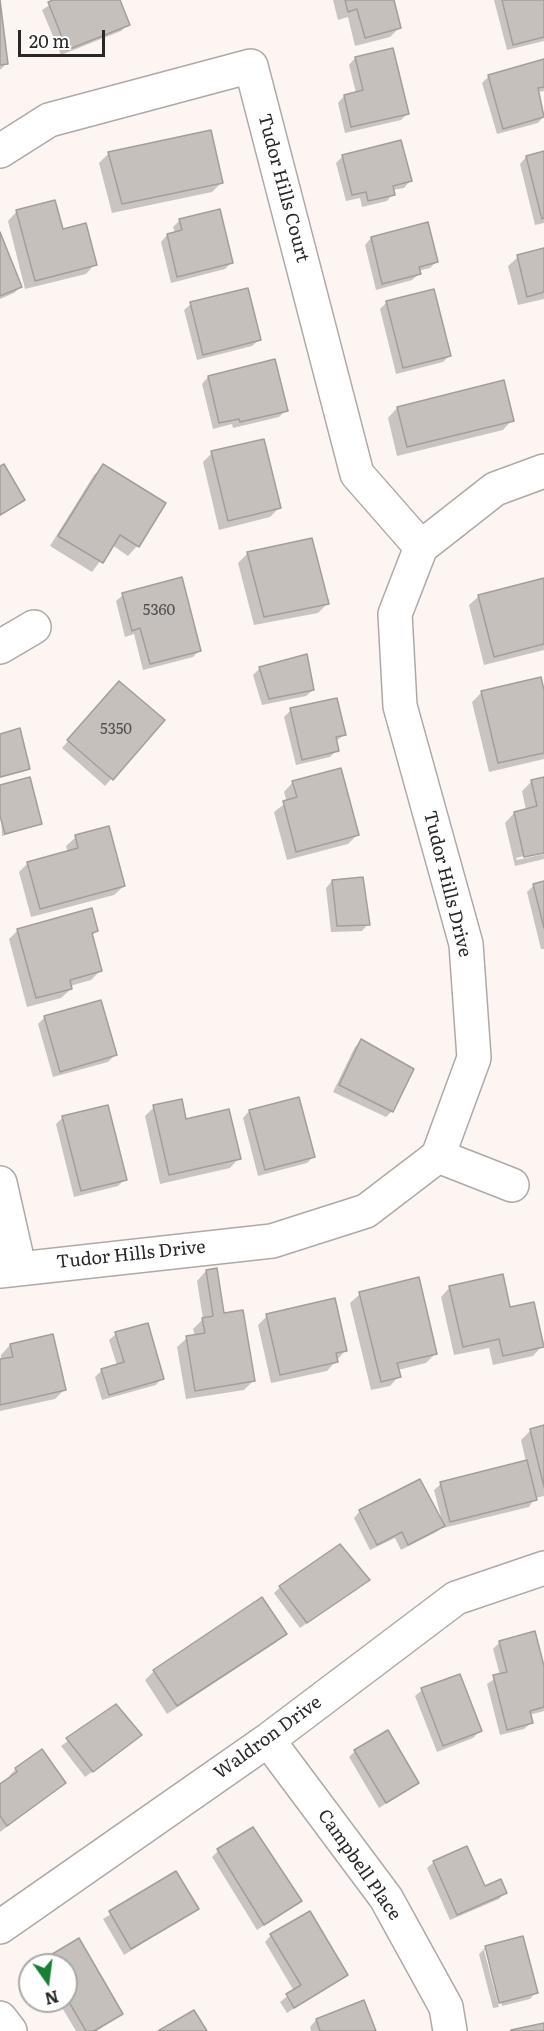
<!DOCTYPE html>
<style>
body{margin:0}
#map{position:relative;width:544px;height:2031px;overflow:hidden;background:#fcf5f2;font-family:Literata,serif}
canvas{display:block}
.north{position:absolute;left:18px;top:1953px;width:60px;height:60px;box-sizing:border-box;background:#fff;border:2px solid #aaa9a9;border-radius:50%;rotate:166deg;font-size:16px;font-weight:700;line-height:24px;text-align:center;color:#2a2827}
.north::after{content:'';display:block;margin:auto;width:21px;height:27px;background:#178035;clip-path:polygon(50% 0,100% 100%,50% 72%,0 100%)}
.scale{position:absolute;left:18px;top:30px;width:87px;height:27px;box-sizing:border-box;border:3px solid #2a2827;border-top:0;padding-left:8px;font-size:18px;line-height:21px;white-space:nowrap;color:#2a2827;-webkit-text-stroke:4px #fff;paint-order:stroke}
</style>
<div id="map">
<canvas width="544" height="2031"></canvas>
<div class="north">N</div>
<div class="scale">20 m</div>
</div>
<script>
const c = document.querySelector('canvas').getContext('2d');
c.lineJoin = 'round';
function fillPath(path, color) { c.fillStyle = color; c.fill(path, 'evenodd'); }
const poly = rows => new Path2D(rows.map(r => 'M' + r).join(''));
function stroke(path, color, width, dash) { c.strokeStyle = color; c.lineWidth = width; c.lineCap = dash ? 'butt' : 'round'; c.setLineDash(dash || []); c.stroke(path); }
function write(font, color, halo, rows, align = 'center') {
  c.font = font + ' Literata,serif'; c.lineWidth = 5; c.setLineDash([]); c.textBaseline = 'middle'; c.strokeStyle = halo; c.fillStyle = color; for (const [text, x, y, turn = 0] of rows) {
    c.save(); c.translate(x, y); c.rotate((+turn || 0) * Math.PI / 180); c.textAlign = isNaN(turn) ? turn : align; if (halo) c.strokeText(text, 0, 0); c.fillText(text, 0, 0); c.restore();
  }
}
const shadow = poly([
 [57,0,118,0,128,24,121,31,61,55,42,10],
 [333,0,392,0,399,28,390,37,355,46,348,17,338,20],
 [494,0,543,0,544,41,507,50],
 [0,2,6,64,0,70],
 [355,58,407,114,401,120,345,133,338,103,344,96,356,93,349,65],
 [544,61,544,91,538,92,544,116,538,123,497,134,482,83,489,76],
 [210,132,221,183,212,192,112,213,99,163,108,154],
 [544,153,544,223,535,225,520,164,526,157],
 [343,156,410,181,404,188,392,190,393,194,387,201,362,207,360,198,346,201,336,163],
 [17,211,62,231,95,264,86,274,25,289,8,221],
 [180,220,232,262,225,269,171,283,161,242,167,235,175,233,173,227],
 [0,236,20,287,14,293,0,299],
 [371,238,437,261,430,268,418,271,419,274,412,280,376,290,365,245],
 [544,250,544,299,518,305,508,266,518,257],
 [387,302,449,356,443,362,396,374,380,309],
 [191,304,259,340,252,346,197,360,184,310],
 [208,377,286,410,279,417,233,428,232,424,213,429,202,384],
 [503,382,512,420,503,430,397,456,388,418,397,408],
 [212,453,279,508,270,517,219,530,203,462],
 [104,466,164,504,137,546,128,556,112,545,92,572,50,546,94,475],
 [0,468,24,500,0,516],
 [247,554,327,604,318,613,254,625,238,563],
 [544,580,544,650,484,665,469,605,479,596],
 [123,595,199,651,193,657,143,670,134,634,125,637,116,601],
 [260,668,313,690,306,696,262,705,253,675],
 [113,689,163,720,105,786,62,748],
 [482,692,544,696,544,759,489,772,472,702],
 [291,710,344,735,335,742,337,750,330,757,296,765,284,717],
 [0,735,29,768,26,771,0,778],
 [544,779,544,851,516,858,517,860,544,854,544,859,515,866,505,823,514,813,526,810,522,791,531,782],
 [293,782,357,835,348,844,287,860,274,812,287,802,284,792],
 [0,787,40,824,2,836],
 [76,837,124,886,114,895,31,917,19,872,28,863,68,852,66,846],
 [332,881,368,924,362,931,331,932,326,888],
 [544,882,544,949,541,949,527,892,534,885],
 [18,930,97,931,91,936,100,971,91,980,70,986,71,989,61,998,27,1007,9,939],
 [45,1017,115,1055,108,1062,53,1077,38,1024],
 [361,1041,392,1111,386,1117,333,1092,355,1047],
 [298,1098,314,1156,307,1163,258,1176,243,1118,249,1111],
 [154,1107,185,1121,239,1158,230,1168,160,1184,145,1116],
 [63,1117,125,1179,118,1186,74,1197,56,1124],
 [206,1271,254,1380,244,1390,186,1399,177,1347,187,1338,195,1336,193,1329,203,1319,197,1281],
 [450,1287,509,1309,542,1346,533,1356,493,1365,489,1348,454,1355,441,1297],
 [360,1294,436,1353,426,1363,398,1370,399,1376,390,1386,371,1390,350,1303],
 [267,1316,345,1351,327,1371,271,1383,258,1325],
 [116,1334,162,1378,156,1385,102,1400,95,1377,102,1370,117,1365,109,1340],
 [10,1345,64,1390,55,1399,0,1411,1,1355],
 [544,1427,544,1496,535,1498,529,1507,443,1528,443,1526,436,1532,401,1550,395,1538,370,1550,354,1518,360,1511,442,1521,434,1490,441,1484,526,1462,521,1440,530,1431],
 [368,1580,300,1628,274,1593,280,1587],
 [285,1634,275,1643,167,1714,145,1680,154,1671],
 [500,1642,544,1672,544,1711,529,1715,531,1723,524,1729,500,1735,487,1684,500,1675,493,1649],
 [422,1690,480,1731,473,1738,437,1752,415,1696],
 [116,1706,133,1742,85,1777,61,1746],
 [355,1751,418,1783,379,1808,349,1757],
 [16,1769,65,1783,0,1832,0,1786,11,1778,9,1776],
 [218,1851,300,1901,257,1930,212,1857],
 [434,1862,484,1888,505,1892,499,1899,450,1920,427,1868],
 [176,1873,197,1909,124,1955,103,1919],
 [271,1935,346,1975,287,2013,280,2002,294,1991,265,1942],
 [79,1940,122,2014,97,2031,76,2031,58,2001,66,2001,66,1965,39,1965],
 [486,1947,536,1992,530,1999,502,2006,487,1950,484,1950,499,2007,493,2008,479,1954],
 [364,2002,375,2031,311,2031,310,2027,316,2020]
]);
const building = poly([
 [0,0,8,64,0,65,0,0],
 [53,0,120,0,130,25,67,50,48,2,53,0],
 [345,0,394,0,401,28,365,38,357,9,348,12,345,0],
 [502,0,544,0,544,37,513,45,502,0],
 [393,48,409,114,351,127,344,95,363,90,355,57,393,48],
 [544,59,544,87,538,88,544,117,503,129,488,75,544,59],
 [211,130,223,183,122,204,108,152,211,130],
 [401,140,412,181,393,186,395,195,368,201,366,192,352,195,342,155,401,140],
 [544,151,544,218,542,219,526,156,544,151],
 [55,200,63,229,86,223,97,265,35,281,16,210,55,200],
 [220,209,233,263,177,277,167,234,182,230,179,219,220,209],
 [428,222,438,262,419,267,421,274,382,284,371,237,428,222],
 [0,232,22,287,0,296,0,232],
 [544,248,544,292,527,297,517,255,544,248],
 [248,288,261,340,203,355,190,302,248,288],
 [434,289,451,356,403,368,386,301,434,289],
 [275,359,288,411,240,422,239,419,219,423,208,376,275,359],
 [504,380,514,421,407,447,397,407,504,380],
 [264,439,281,508,228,521,211,451,264,439],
 [4,464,25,500,0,515,0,466,4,464],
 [103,464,166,503,139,547,120,535,103,563,58,536,103,464],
 [312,538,329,604,264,617,247,552,312,538],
 [182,577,201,651,150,664,140,628,132,631,122,593,182,577],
 [544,578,544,644,494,657,478,595,544,578],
 [307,654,314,690,269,699,259,667,307,654],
 [541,677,544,690,544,753,498,763,481,691,541,677],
 [119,681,165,720,113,780,67,740,119,681],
 [337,698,346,735,336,737,339,751,302,760,290,708,337,698],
 [20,728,30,769,0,777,0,734,20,728],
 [341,768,359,835,296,852,283,801,297,797,292,781,341,768],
 [30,777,42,824,5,834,0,816,0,785,30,777],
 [544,777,544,853,524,857,514,812,537,806,531,780,544,777],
 [109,826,125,886,40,909,27,862,78,848,75,835,109,826],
 [363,877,370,925,337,926,332,880,363,877],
 [544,881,544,928,533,884,544,881],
 [92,908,98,931,92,933,102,971,70,980,72,989,36,998,17,929,92,908],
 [101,1000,117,1055,60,1072,44,1016,101,1000],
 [361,1039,414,1069,393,1112,339,1085,361,1039],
 [299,1097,315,1157,265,1170,249,1110,299,1097],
 [182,1099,186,1119,229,1109,241,1159,169,1175,153,1105,182,1099],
 [108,1105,127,1180,81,1191,62,1116,108,1105],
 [217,1268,224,1313,243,1310,255,1381,195,1391,186,1336,205,1333,202,1318,213,1316,206,1270,217,1268],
 [503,1274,510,1307,534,1302,544,1347,503,1356,499,1339,463,1347,449,1286,503,1274],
 [419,1277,437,1354,397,1363,401,1377,381,1382,359,1292,419,1277],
 [335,1298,347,1351,336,1353,338,1362,280,1375,266,1314,335,1298],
 [148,1323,164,1379,109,1395,101,1369,124,1362,115,1332,148,1323],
 [53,1334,66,1390,0,1405,0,1359,13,1357,10,1344,53,1334],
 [544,1425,544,1487,530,1429,544,1425],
 [527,1460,537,1500,450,1522,440,1482,527,1460],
 [420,1479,445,1526,408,1545,402,1532,377,1545,359,1510,420,1479],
 [340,1544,370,1580,307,1623,279,1586,340,1544],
 [262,1597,287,1634,177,1706,153,1670,262,1597],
 [535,1631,544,1666,544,1707,530,1711,533,1723,507,1730,493,1675,507,1672,499,1641,535,1631],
 [460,1674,482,1731,443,1746,421,1688,460,1674],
 [116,1704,142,1735,93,1772,66,1738,116,1704],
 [388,1730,419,1783,386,1803,354,1750,388,1730],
 [42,1749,66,1783,7,1826,0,1816,0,1784,17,1772,15,1768,42,1749],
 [253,1827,302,1901,264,1925,217,1849,253,1827],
 [467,1846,485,1886,501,1879,507,1893,457,1915,433,1861,467,1846],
 [176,1871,199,1909,131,1949,109,1911,176,1871],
 [310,1911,348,1975,294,2008,286,1994,301,1985,270,1934,310,1911],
 [523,1936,538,1993,499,2003,485,1946,523,1936],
 [79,1938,123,2014,94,2031,86,2031,66,1997,66,1965,47,1965,44,1959,79,1938],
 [364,2000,376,2031,320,2031,316,2019,364,2000],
 [194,2010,207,2031,158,2031,194,2010],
 [544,2023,544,2031,511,2031,511,2030,544,2023]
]);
const minor = poly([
 [0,151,49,120,251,66,357,474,421,547],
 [421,547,495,489,544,471],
 [0,647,34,627],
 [438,1156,512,1185],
 [0,1183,19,1267],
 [0,1271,272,1241,366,1211,438,1156,474,1058,466,944,400,706,395,614,421,547],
 [268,1740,386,1898,446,2007,450,2031],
 [0,1927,268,1740,456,1598,544,1568],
 [0,2018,10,2031]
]);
const numberNames = [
 ["5360",159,611],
 ["5350",116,730]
];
const streetNames = [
 ["Tudor Hills Court",283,188,75],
 ["Tudor Hills Drive",447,884,76],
 ["Tudor Hills Drive",131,1255,-6],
 ["Waldron Drive",268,1738,-36],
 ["Campbell Place",359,1865,55]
];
fillPath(shadow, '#0003');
fillPath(building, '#c6c0bd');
stroke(building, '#a49e9b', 1.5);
stroke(minor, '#afa9a6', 36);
stroke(minor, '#fff', 33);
write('15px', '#514e4c', null, numberNames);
write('18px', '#2a2827', '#fff', streetNames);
</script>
